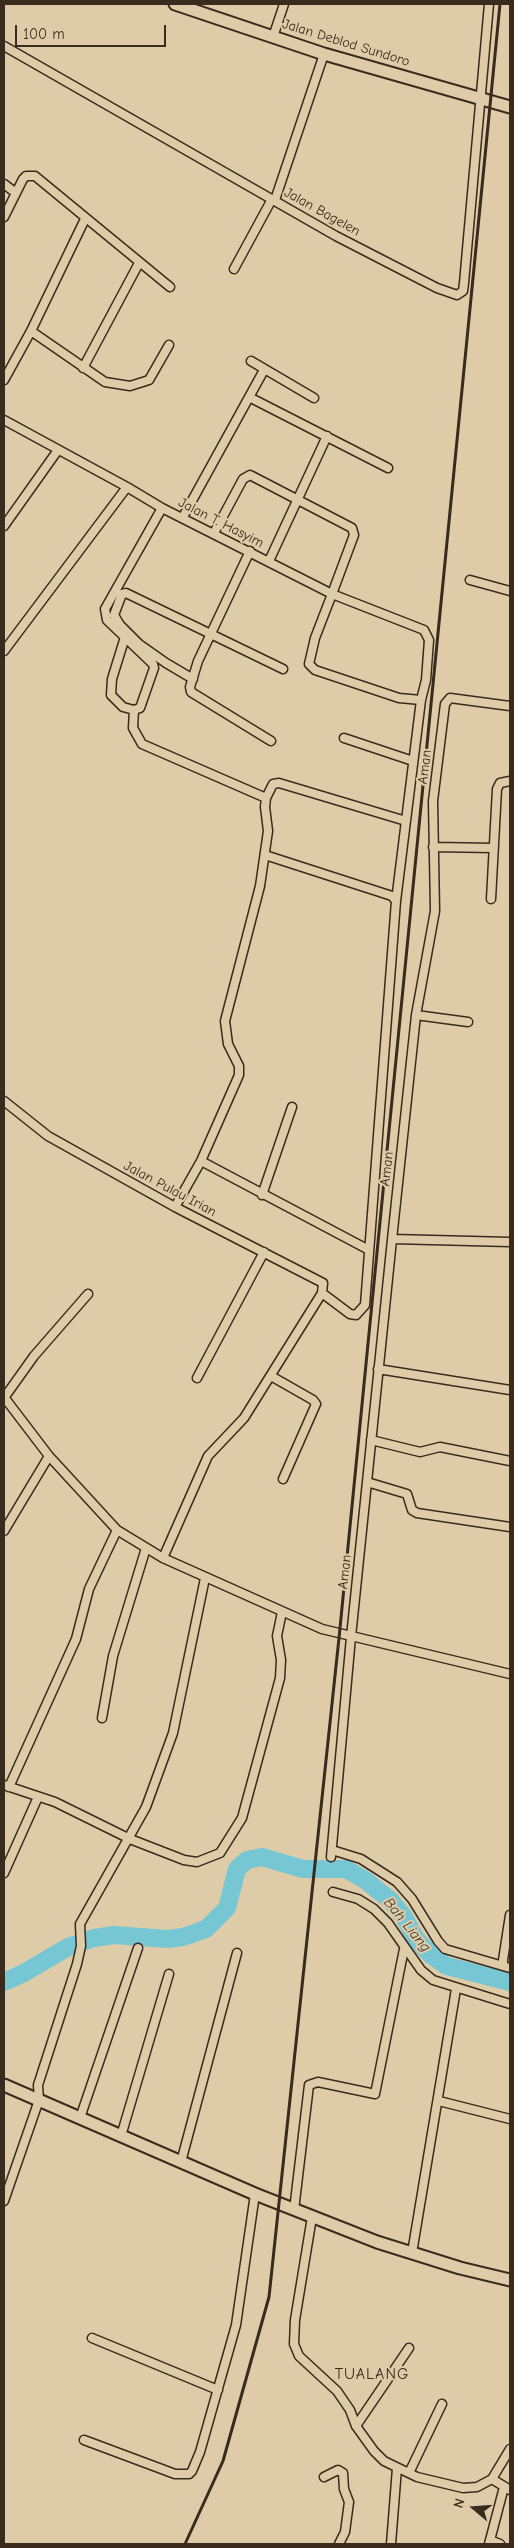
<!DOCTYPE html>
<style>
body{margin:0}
#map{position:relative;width:514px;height:2548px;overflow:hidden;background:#decca9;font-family:"Comic Neue",sans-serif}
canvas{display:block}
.frame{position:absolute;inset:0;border:5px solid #3b2a1e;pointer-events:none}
.north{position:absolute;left:449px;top:2483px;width:50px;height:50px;-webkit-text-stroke:4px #decca9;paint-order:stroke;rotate:288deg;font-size:14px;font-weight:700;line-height:20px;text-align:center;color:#3b2a1e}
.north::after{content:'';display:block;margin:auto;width:18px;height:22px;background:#3b2a1e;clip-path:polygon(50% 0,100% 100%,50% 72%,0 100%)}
.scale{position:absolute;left:15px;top:25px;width:151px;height:22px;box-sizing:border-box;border:2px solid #3b2a1e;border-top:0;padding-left:6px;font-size:15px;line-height:18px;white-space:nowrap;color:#3b2a1e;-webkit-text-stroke:4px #decca9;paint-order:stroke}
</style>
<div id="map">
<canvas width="514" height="2548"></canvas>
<div class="frame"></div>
<div class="north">N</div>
<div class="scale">100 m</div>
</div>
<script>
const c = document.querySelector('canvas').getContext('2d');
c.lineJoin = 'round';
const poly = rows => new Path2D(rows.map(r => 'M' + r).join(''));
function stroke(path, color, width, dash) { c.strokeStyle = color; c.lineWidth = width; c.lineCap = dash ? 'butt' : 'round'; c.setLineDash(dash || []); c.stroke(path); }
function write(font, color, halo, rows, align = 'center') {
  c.font = font + ' "Comic Neue",sans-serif'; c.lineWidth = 4; c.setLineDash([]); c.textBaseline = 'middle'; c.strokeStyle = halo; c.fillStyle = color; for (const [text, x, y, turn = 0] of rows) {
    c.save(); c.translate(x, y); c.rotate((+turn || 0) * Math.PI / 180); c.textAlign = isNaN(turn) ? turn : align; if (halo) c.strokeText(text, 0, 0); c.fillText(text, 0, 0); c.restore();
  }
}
const river = poly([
 [4,1982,24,1973,68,1947,94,1938,114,1935,167,1939,183,1937,206,1929,227,1908,237,1869,247,1860,262,1857,303,1869,346,1869,365,1880,390,1900,404,1917,416,1939,431,1955,447,1966,510,1982]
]);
const street = poly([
 [273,37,284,4],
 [4,46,336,236,437,288,457,295,463,291,464,283,489,4],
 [4,184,16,193],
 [275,200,324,54],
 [4,217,23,179,26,176,35,176,170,287],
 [234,269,272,199],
 [31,331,105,382,130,386,149,380,169,345],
 [251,361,314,398],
 [83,368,139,263],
 [4,380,31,331,85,219],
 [249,397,388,468],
 [4,420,127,487,162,508,332,594,424,630,429,640,426,680,421,700,399,698,315,670,309,664,315,638,332,594,354,535,352,528,250,475,243,479,214,533],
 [183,517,264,370],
 [4,526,58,450],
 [250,551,198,661,190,687,191,692,271,741],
 [269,561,327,436],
 [470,580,510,591],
 [125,637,112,679,111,695,123,707,134,710,140,708,154,668,153,664,107,620,105,609,162,508],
 [4,651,127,487],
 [193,679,166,663,139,644,120,625,114,615,122,594,126,593,283,669],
 [134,710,133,728,142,744,266,798],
 [344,738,413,761],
 [433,847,494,848],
 [265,855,392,896,396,901,365,1305,356,1315,350,1314,322,1293],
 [491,899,497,789,500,783,510,781],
 [396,901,421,700],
 [416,1015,468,1022],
 [4,1101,48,1136,175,1207,323,1283,322,1293,244,1418,208,1456,163,1558],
 [201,1161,369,1250],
 [262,1195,292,1107],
 [175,1207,201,1161,239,1075,239,1066,228,1044,225,1021,260,886,268,831,265,807,266,798,273,784,279,783,406,821],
 [392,1239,510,1242],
 [378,1369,510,1390],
 [271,1376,313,1400,316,1404,283,1479],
 [197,1378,264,1252],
 [4,1397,49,1456,117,1530,163,1558,322,1629,510,1674],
 [4,1398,34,1356,88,1294],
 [371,1440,420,1452,440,1447,510,1461],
 [367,1482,407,1494,412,1510,417,1513,510,1527],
 [4,1531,49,1456],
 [102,1718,113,1656,146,1548],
 [4,1785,55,1802,130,1839,184,1860,197,1862,220,1853,242,1818,280,1678,281,1660,277,1636,282,1612],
 [9,1787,76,1639,89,1589,117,1530],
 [332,1850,361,1859,397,1882,412,1899,438,1941,445,1949,503,1966],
 [331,1857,351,1637,393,1230,416,1015,435,911,433,801,445,704,450,698,510,706],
 [4,1873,38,1797],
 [333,1892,358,1899,374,1909,388,1923,421,1970,433,1980,510,2004],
 [510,1915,503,1960,503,1966,510,1968],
 [439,2101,510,2119],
 [80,2118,138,1948],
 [121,2136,169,1974],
 [181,2162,237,1953],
 [4,2201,39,2100,38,2085,77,1964,81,1946,80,1924,146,1807,173,1733,205,1578],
 [294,2210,309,2085,318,2082,375,2094,404,1949],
 [312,2217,295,2320,294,2344,299,2356,337,2391,350,2410,356,2426,374,2451,384,2461,417,2477,463,2488,477,2487,492,2479,510,2449],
 [412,2253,456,1989],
 [92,2338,218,2390],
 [356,2426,409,2348],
 [84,2440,175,2474,189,2474,192,2471,200,2452,236,2325,255,2194],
 [409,2473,442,2404],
 [324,2477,338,2470,343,2473,344,2489,349,2502,345,2532,339,2544],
 [492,2479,510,2490],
 [490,2540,500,2544],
 [391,2544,397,2468],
 [489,2544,504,2487]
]);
const secondary = poly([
 [175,4,324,54,510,107],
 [4,2085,255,2194,377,2242,460,2268,510,2280]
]);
const rail = poly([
 [185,2544,223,2461,269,2297,339,1638,500,4]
]);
const streetNames = [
 ["Jalan Deblod Sundoro",346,43,17],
 ["Jalan Bagelen",322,212,29],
 ["Jalan T. Hasyim",221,523,27],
 ["Aman",425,767,-83],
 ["Aman",387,1169,-84],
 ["Jalan Pulau Irian",170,1189,28],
 ["Aman",345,1572,-84]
];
const waterNames = [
 ["Bah Liang",407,1925,51]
];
const quarterNames = [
 ["TUALANG",372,2374]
];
stroke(river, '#77c6d3', 18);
stroke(street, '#3b2a1e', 11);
stroke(secondary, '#3b2a1e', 15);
stroke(street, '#decca9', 8);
stroke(secondary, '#decca9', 11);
stroke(rail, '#3b2a1e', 3);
write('14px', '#3b2a1e', '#decca9', streetNames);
write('italic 15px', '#413a30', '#decca9', waterNames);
c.letterSpacing = '1px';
write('16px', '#3b2a1e', '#decca9', quarterNames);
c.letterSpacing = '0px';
</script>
